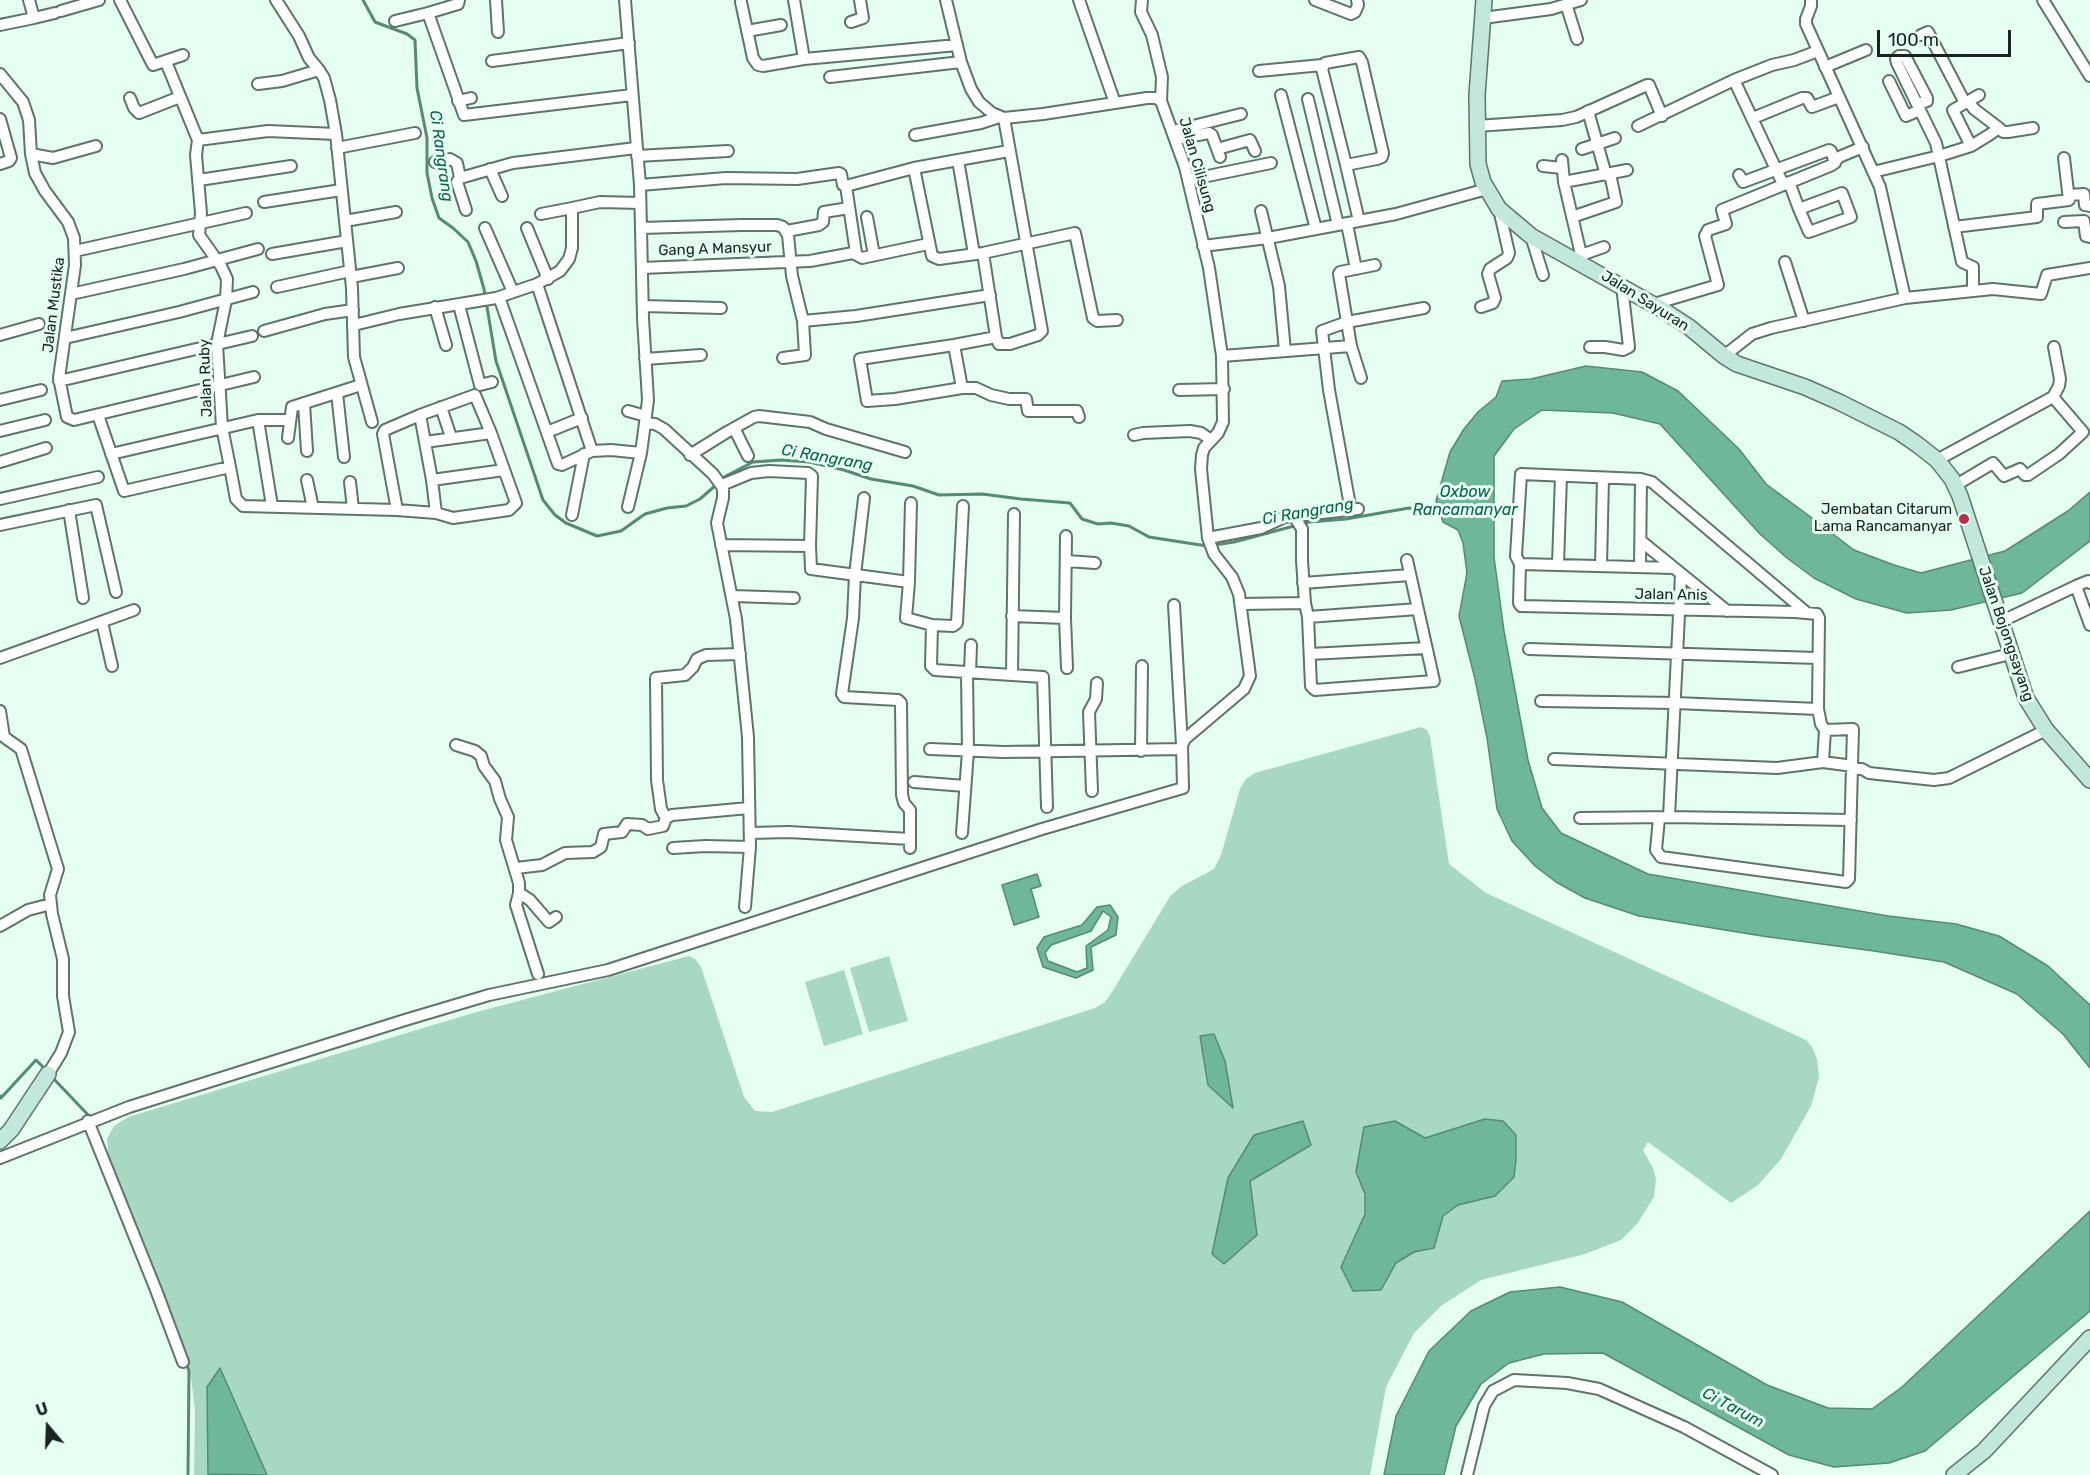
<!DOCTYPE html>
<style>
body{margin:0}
#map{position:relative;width:2090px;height:1475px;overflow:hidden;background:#e5fff2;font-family:Rubik,sans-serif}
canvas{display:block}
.north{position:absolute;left:18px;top:1397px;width:60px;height:60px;-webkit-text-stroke:4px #e5fff2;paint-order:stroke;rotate:341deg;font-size:16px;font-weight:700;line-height:24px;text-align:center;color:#19231f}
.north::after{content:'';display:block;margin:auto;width:21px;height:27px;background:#19231f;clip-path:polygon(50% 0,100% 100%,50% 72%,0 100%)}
.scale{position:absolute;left:1877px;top:30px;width:134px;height:27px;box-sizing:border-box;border:3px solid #19231f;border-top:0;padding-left:8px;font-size:18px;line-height:21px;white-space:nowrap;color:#19231f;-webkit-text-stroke:4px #e5fff2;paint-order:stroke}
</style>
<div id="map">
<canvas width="2090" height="1475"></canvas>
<div class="north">U</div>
<div class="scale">100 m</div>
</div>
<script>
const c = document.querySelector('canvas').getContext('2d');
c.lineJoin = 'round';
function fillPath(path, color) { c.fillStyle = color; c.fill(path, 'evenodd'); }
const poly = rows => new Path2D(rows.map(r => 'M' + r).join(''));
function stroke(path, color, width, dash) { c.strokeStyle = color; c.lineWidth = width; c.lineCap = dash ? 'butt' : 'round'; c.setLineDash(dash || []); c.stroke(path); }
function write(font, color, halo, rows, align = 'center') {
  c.font = font + ' Rubik,sans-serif'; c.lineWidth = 6; c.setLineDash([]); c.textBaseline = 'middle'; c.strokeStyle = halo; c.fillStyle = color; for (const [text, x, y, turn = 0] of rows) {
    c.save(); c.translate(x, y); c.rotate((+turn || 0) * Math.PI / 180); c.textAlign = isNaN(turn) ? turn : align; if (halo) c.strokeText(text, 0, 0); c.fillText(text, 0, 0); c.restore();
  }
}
const green = poly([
 [1421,727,1427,730,1430,737,1449,864,1486,893,1806,1040,1812,1047,1817,1059,1819,1077,1811,1106,1781,1159,1758,1185,1731,1203,1648,1142,1643,1150,1653,1168,1656,1179,1654,1197,1637,1224,1621,1240,1585,1254,1481,1280,1441,1306,1414,1333,1386,1387,1370,1475,194,1475,195,1410,190,1369,177,1326,109,1162,107,1139,114,1126,128,1117,473,1013,689,956,695,959,701,967,744,1097,755,1111,772,1112,1095,1008,1105,1002,1112,992,1171,895,1182,886,1214,869,1221,855,1240,789,1246,779,1255,773],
 [889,956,908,1021,869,1032,850,968],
 [844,970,863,1034,824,1046,805,982]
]);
const water = poly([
 [1586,366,1642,372,1678,391,1739,449,1766,484,1808,515,1854,550,1894,565,1921,573,2005,551,2068,511,2090,492,2090,541,2022,593,1951,610,1907,613,1856,599,1814,578,1787,558,1760,534,1660,424,1613,413,1542,410,1514,429,1494,456,1494,557,1504,631,1528,760,1542,808,1561,833,1648,874,1888,916,1956,924,1999,936,2048,966,2090,1005,2090,1068,2063,1034,2017,994,1944,962,1874,951,1762,936,1639,916,1585,898,1556,882,1535,866,1512,841,1497,809,1487,738,1475,679,1459,616,1467,573,1463,543,1458,530,1443,522,1436,501,1450,452,1464,429,1478,412,1496,397,1502,381,1531,379,1586,366],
 [1037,874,1041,886,1031,889,1039,917,1014,925,1002,885,1037,874],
 [1110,905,1118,917,1116,935,1091,947,1093,970,1076,978,1043,967,1037,948,1044,937,1082,925,1097,907,1110,905],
 [1103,911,1111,917,1108,930,1086,946,1087,968,1077,972,1048,961,1045,953,1051,945,1091,931,1103,911],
 [1214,1034,1225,1061,1233,1108,1208,1085,1200,1036,1214,1034],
 [1485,1119,1503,1121,1516,1135,1516,1160,1514,1177,1495,1196,1458,1205,1443,1216,1434,1248,1414,1252,1396,1263,1381,1290,1353,1291,1341,1267,1365,1214,1365,1194,1356,1172,1364,1127,1395,1121,1425,1138,1485,1119],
 [1303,1121,1311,1145,1250,1181,1257,1235,1224,1264,1212,1254,1228,1178,1254,1135,1303,1121],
 [2090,1211,2090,1311,1925,1451,1889,1463,1834,1467,1789,1455,1603,1353,1544,1354,1509,1363,1481,1384,1456,1426,1444,1475,1384,1475,1396,1416,1429,1351,1471,1311,1510,1292,1560,1287,1622,1302,1767,1385,1828,1408,1872,1409,1902,1387,2090,1211],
 [220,1368,267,1475,208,1474,207,1387,220,1368]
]);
const stream = poly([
 [363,0,375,22,407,34,415,40,417,88,427,138,427,173,432,198,439,218,453,228,468,242,476,261,484,289,496,361,543,500,555,515,566,523,597,536,621,531,645,514,667,508,686,506,700,499,716,485],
 [721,480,724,477,753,462,782,460,809,462,844,470,871,479,913,486,939,495,982,494,1021,499,1070,503,1082,519,1098,524,1111,523,1129,526,1149,537,1207,546],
 [1214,545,1234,542,1309,522,1346,519,1409,508,1442,514],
 [52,1077,91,1118],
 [0,1096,1,1098,36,1060,46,1070],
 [186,1362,189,1371,188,1475]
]);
const street = poly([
 [120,0,153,65,183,55],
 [276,0,299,36,309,58,319,70],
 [459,0,458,4,428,13,464,115,632,95],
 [496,0,498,32],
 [625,0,640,185,643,318,648,400,645,423,655,424,664,429,713,474,723,488,723,498,717,523,736,619,748,737,750,847,745,907],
 [794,0,804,59],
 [1079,0,1115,103],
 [1142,0,1141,12,1152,35,1162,77,1161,101],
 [1315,0,1351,14,1355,12,1358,5,1357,0],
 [2043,0,2090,76],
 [741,2,753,58,758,65,763,66,804,59,957,45],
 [1566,4,1577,39],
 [61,11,99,0],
 [34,18,55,13],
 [1483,18,1551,9,1581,0],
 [395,21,428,13],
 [851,22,863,18,860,0],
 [0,25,34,18,29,0],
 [747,31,781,25],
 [1921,35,1928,32,1965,103],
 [492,61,629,43],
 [166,62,198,140,196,155,201,213,199,235,221,266,227,279,226,300,217,344,222,427,230,467],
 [1825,67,1866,50],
 [1259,71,1322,65],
 [0,74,23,102,29,120,31,154,35,173,45,191,68,222,74,238,75,265,59,378,67,417,74,420,254,377],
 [830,77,961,62],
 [1734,80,1783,184],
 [1889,81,1906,116,1920,110],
 [258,84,282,81,319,70,324,78,330,100,336,134,352,288,354,357,372,422],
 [1281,95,1316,229],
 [130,98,134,108,139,113,180,97],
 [1308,99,1338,225],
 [458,101,471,98],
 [1918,104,1927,101,1927,98,1905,56,1899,56,1896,59,1897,63,1936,143,1962,262,1973,267,1973,291],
 [1588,111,1606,175],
 [1753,118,1802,98,1807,98,1812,107,1839,97],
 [0,119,11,158,9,161,0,164],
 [1477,126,1562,120,1576,117,1647,85,1649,85,1662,116],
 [1638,126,1734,80,1772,65,1794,60,1818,51],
 [1999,128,2003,132,2008,132,2033,128],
 [1173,131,1241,114],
 [915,135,981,123,999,117],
 [1176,139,1209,133,1212,135,1220,157],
 [198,140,268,131,336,134],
 [1971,146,1953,110,1979,95],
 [337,148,415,133],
 [1217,149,1250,140,1255,151],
 [1582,149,1615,138],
 [31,154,53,158,96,146],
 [637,156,728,151],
 [958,160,1009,151],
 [1562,160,1564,182],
 [435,162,450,159,457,163,460,178,457,182,466,210],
 [1346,165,1377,159,1382,157,1383,153,1362,62,1359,57,1325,63,1322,69,1346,165,1359,221],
 [1543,166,1562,168],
 [490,169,502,196],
 [1873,172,1939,156,1971,146,1989,135,1999,128,1974,109,1968,101],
 [1739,175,1743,182,1829,150,1831,151,1835,163],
 [460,178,513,163,636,148],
 [199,180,291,166],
 [1188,180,1271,163],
 [1789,182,1799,209,1842,193,1851,217,1809,232,1799,209],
 [640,185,726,178,797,179,839,173,841,174,843,185,846,186,914,168],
 [846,186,856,253],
 [2069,195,2084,194,2085,205,2090,206],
 [264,202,341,190],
 [1261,211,1279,286,1285,351],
 [541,214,572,208],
 [867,217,874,255],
 [1572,217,1616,202,1610,174],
 [345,221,396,212],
 [2064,222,2084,221,2086,236,2090,237],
 [1347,224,1356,269],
 [1954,227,2037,217,2037,204,2069,200,2064,158],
 [485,228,513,292],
 [527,228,548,279],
 [641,228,742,225,777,225,783,227,788,235,792,276,803,321,856,316,990,295],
 [787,231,819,225,823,222,824,212,849,208],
 [1531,236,1543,275],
 [1203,246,1268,238,1396,214,1487,189],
 [75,251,246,213],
 [983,253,1075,233,1093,318,1097,321,1117,320],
 [272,254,347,241],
 [1581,255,1604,247],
 [1785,262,1804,321],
 [1583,263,1564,182,1627,170],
 [642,268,810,261,853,253,862,258,928,244],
 [351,277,398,268],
 [537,284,592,451],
 [277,287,350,271],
 [71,294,184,269,258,249],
 [499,297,558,464,562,465,592,451,611,450,641,453],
 [1905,298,1993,289,2041,294,2047,275,2090,268],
 [1654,304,1718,285,1705,236,1708,230,1726,224,1722,210,1832,165,1839,157,1863,147],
 [459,305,480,385,492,382],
 [643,306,721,308],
 [435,307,446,345],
 [1481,307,1493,303,1495,298,1488,274,1490,269,1507,258,1509,253,1499,209],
 [354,325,399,314,496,298,537,284,560,271,569,259,572,248,572,208,600,202,640,203],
 [264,331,325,314,353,310],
 [0,335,39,324],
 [996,337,999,344,1010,344,1038,335,1042,331,1004,118],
 [65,338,179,312,253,292],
 [954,345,860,359,867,401,895,399,962,388,954,345,996,337,983,253,939,259,932,256,914,168,958,160,974,254],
 [1590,347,1605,347,1623,350,1629,347,1622,286],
 [1222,356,1351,346],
 [1724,356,1752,334,1771,328,1905,298,1880,187,1806,24,1806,19,1811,6,1811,0],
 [783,358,805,355,803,321],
 [645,359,701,355],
 [1361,378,1351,346,1339,274,1340,272,1375,265],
 [59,381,252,336],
 [962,388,976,388,991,395,1009,399,1026,399,1028,411,1077,411,1079,417],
 [1179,390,1224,389],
 [337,393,344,457],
 [0,400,41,390],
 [304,403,307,451],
 [441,407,451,437],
 [628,411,646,416],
 [98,415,124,491,230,467,236,499,243,506,397,510,436,513,453,518,509,510,516,503,491,433,475,395,420,415,385,430,383,434,397,510],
 [420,415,432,480,436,513],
 [258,420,286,420],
 [734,428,748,456],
 [0,431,45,420],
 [547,432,582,418],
 [1134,435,1143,433,1190,431,1201,433,1211,440],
 [288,438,292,407,361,385],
 [425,442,491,433],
 [111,454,258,420,272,506],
 [690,455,727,432,754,417,759,416,810,422,826,429,905,452],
 [1937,460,2053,397],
 [0,462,46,448],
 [307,480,313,508],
 [432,480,504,470],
 [350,482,353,509],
 [722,485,751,473,769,471,808,473,812,476,810,546,811,569,909,582],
 [1956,485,1993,463,2004,476,2020,469,2025,475,2028,475,2059,454,2083,432,2053,397,2059,386,2060,379,2054,347],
 [864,498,855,575,853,618,842,694,844,697,898,700,901,703,902,795,904,803,910,810,910,839],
 [0,499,98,477],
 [911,503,909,582,906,618,932,625,931,666,935,670,1043,677,1047,807],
 [628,507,641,453,645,423],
 [69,510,83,598],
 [1351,511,1329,390,1322,331,1347,322,1424,308],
 [572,515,584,454],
 [1294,516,1302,529,1302,561,1305,603,1308,617,1311,686,1315,690,1434,681,1407,560],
 [0,525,96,505,116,592],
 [1066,536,1065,618,1067,668],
 [1208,538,1261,528,1285,517,1294,516,1358,509],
 [1641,541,1727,611],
 [721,545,810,546],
 [1067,561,1095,563],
 [1520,564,1519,603,1521,606,1795,612,1817,614,1819,618,1818,709,1821,724,1825,730,1823,762,1777,768,1554,759],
 [1558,564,1561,476],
 [1601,566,1603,478],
 [1640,567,1641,479],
 [1674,568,1520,564,1516,556,1521,474,1641,479,1652,482,1807,613],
 [1303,583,1410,575],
 [2076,586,2090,625],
 [733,596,794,598],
 [1242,604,1305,603],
 [1174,605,1182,745],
 [1012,616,1065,618],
 [1308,617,1418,609],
 [102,622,112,666],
 [2000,622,2076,586,2088,581,2090,583],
 [932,625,953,626,957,623,963,506],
 [1529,649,1817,658],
 [1310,654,1426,648],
 [0,658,134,610],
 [1958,667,2010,654],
 [970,673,971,645],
 [1012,674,1014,514],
 [1541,701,1676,703,1818,709],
 [0,711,4,737,21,749,58,869,50,895,52,914,63,959,63,996,69,1032,61,1053,48,1074],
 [456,745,475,751,481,756,484,766,495,781,500,799,508,817,506,840,519,883,519,893,516,905,538,974],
 [930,749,1004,752,1182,749],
 [1141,751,1142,666],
 [1823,762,1853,766],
 [1853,769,1862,769,1869,773,1934,780,1949,778,2046,730],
 [914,782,965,786],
 [1092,791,1089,712,1096,699,1097,683],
 [1669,817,1681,574],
 [666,818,661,809,657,780,656,678,685,675,693,667,697,659,706,655,740,654],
 [1580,818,1669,817,1851,820],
 [1659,818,1656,850,1661,857,1846,882,1849,879,1853,729,1825,730],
 [751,833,789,832,910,839,910,848],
 [962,833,968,751,967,673],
 [673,848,705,846,750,847],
 [516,868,542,865,565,853,593,852,601,847,604,834,622,832,627,824,642,825,648,829,663,826,666,818,672,815,749,808],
 [519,893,530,900,549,922,556,917],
 [0,926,28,910,51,904],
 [88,1121,156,1290,183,1362],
 [0,1158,129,1107,405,1020,489,995,608,970,1042,829,1183,788,1182,745,1185,739,1244,689,1250,676,1239,594,1232,577,1214,554,1208,538,1201,469,1202,455,1204,448,1218,433,1223,422,1222,356,1209,268,1185,167,1161,101,1156,98,1147,98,1043,114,1004,118,992,113,979,102,971,89,961,62,946,0],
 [1467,1475,1484,1406,1493,1391,1514,1380,1567,1383,1599,1389,1684,1427,1772,1475]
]);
const secondary = poly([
 [1484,0,1477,95,1478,164,1483,182,1499,209,1531,236,1663,310,1689,327,1724,356,1737,364,1805,387,1839,402,1899,432,1918,445,1937,460,1952,479,1960,496,2026,698,2046,730,2090,780],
 [0,1141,11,1130,48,1074],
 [1954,1475,1984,1451,2090,1338]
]);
const markers = [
 [1964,519,6,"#bd2d48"]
];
const streetNames = [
 ["Jalan Cilisung",1197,165,74],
 ["Gang A Mansyur",715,249,-2],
 ["Jalan Sayuran",1645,301,32],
 ["Jalan Mustika",54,305,-83],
 ["Jalan Ruby",206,378,-92],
 ["Jalan Anis",1671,595,1],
 ["Jalan Bojongsayang",2006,634,71]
];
const poiNames = [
 ["Jembatan Citarum",1952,510],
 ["Lama Rancamanyar",1952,527]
];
const waterNames = [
 ["Ci Rangrang",441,156,82],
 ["Ci Rangrang",827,458,10],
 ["Oxbow",1465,492],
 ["Rancamanyar",1465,510],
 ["Ci Rangrang",1308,512,-10],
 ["Ci Tarum",1733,1408,28]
];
fillPath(green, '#a7d8c2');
fillPath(water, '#6fb799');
stroke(water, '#558b74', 1.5);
stroke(stream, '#558b74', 3);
stroke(street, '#5e756a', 14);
stroke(secondary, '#5e756a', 18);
stroke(street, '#fff', 10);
stroke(secondary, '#c1e8db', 15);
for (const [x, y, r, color] of markers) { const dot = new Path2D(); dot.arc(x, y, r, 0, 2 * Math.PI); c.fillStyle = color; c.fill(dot); stroke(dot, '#e5fff2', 2); }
write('15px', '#19231f', '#e5fff2', streetNames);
write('15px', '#19231f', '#e5fff2', poiNames, 'right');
write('italic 16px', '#06664a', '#e5fff2', waterNames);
</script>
